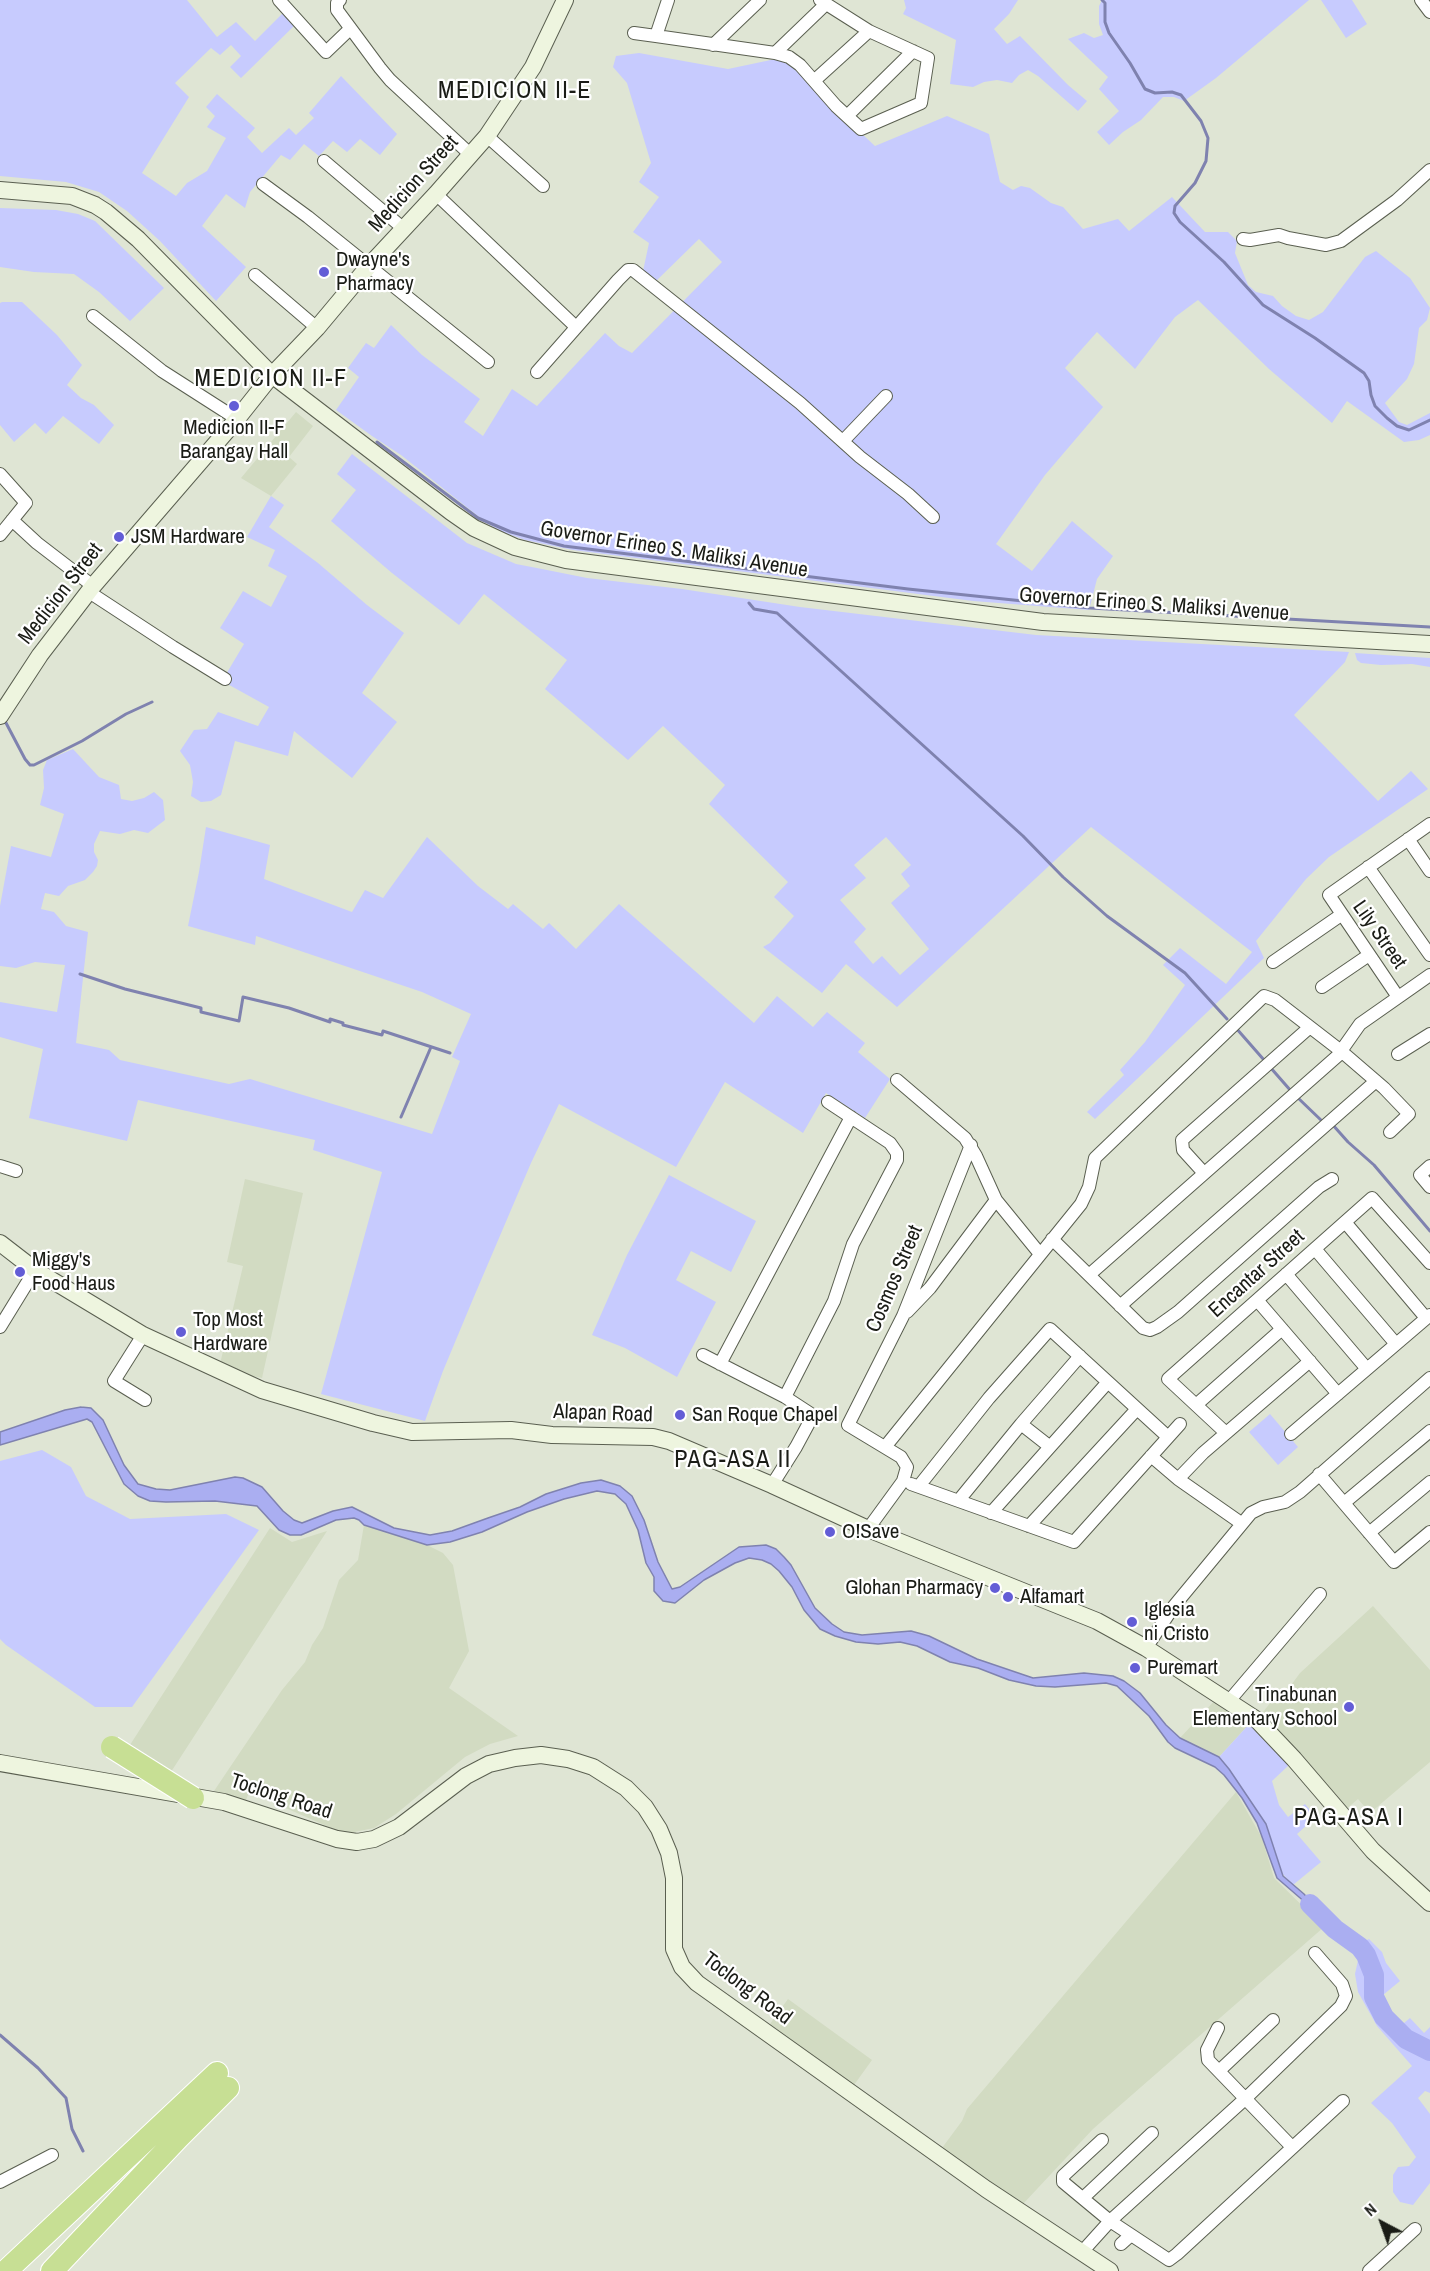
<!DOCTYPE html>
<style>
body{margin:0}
#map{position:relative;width:1430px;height:2271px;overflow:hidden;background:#dfe5d4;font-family:"Archivo Narrow",sans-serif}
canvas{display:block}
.north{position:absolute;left:1352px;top:2193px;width:60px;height:60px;-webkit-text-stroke:4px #fff;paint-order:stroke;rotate:319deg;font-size:16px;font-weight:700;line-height:24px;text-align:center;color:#1a1c16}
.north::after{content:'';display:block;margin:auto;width:21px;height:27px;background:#1a1c16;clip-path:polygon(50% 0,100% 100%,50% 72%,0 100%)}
</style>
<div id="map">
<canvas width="1430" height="2271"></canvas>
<div class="north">N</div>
</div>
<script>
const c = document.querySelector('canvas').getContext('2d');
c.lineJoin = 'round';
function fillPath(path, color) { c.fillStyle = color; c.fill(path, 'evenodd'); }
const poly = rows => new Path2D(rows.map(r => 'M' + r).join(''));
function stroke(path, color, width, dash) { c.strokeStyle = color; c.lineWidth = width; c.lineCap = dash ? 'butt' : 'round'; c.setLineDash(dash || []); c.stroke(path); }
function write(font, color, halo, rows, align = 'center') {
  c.font = font + ' "Archivo Narrow",sans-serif'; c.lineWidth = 4.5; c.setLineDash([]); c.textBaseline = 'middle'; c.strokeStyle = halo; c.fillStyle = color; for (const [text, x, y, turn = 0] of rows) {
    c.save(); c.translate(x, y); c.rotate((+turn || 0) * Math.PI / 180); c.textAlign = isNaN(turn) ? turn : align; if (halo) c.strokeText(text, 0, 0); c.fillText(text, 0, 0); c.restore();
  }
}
const built = poly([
 [296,412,313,426,289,457,297,464,271,496,241,478],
 [245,1179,303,1193,262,1378,239,1373,220,1364,243,1266,227,1262],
 [364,1525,427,1545,443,1553,453,1565,469,1651,449,1688,518,1736,490,1744,465,1757,396,1814,374,1828,345,1834,249,1792,245,1803,214,1791,282,1690,305,1662,312,1645,323,1628,339,1580,358,1560],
 [270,1528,292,1542,327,1531,169,1775,128,1748],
 [1373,1606,1430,1670,1430,1762,1370,1813,1358,1799,1344,1811,1259,1717,1275,1697,1280,1700,1300,1673],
 [1218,1697,1252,1721,1219,1757,1180,1738],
 [1236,1792,1262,1838,1274,1878,1324,1927,1093,2129,1023,2204,942,2148,962,2121,967,2109],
 [788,1999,872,2060,854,2085,770,2024]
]);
const green = poly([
 [0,0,187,0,217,37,236,22,255,41,283,13,295,25,241,78,230,67,241,56,231,45,220,55,211,48,175,83,189,97,142,173,176,196,187,183,207,171,226,138,207,127,215,116,206,107,217,94,255,128,247,137,262,153,289,128,296,135,314,118,309,113,341,76,397,134,380,155,360,139,347,152,333,141,319,156,304,144,290,160,281,155,250,192,245,208,226,194,202,226,246,267,216,301,160,241,127,211,99,192,66,182,0,176],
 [904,0,1018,0,1009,14,994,29,1007,44,1020,36,1068,85,1087,101,1078,111,1038,76,1028,70,1019,75,1012,83,997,80,984,82,973,87,950,84,956,40,903,14,906,8],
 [1102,0,1309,0,1216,78,1184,101,1174,97,1163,97,1141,120,1123,132,1109,145,1097,132,1119,111,1099,89,1108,77,1068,39,1084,33,1094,38,1103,35,1099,24,1099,6],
 [1321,0,1352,0,1367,24,1346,38],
 [639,53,728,69,785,57,831,105,875,146,947,116,989,134,1000,182,1013,190,1021,186,1030,188,1051,203,1063,207,1083,229,1118,219,1129,231,1172,197,1205,232,1228,232,1237,241,1235,253,1248,285,1256,292,1273,296,1282,306,1296,316,1309,320,1323,312,1365,257,1376,251,1410,278,1430,308,1427,320,1419,328,1414,364,1407,379,1385,403,1399,422,1407,425,1430,413,1430,435,1419,440,1404,442,1347,401,1332,423,1269,369,1198,300,1175,317,1135,369,1097,332,1065,368,1103,407,1045,475,996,544,1032,571,1072,521,1113,556,1097,579,1089,610,973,601,573,550,525,540,503,532,488,524,401,455,372,436,336,410,359,377,348,368,366,343,374,348,391,325,422,355,480,399,464,422,483,436,512,389,537,406,605,333,619,346,632,353,722,262,699,239,654,283,643,271,649,243,633,232,659,197,639,182,651,163,627,83,613,67,616,56],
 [0,208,56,210,78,214,95,221,164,288,130,321,99,292,74,274,34,272,0,267],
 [2,302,22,302,57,335,82,365,67,385,81,398,94,405,114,425,99,444,63,416,46,434,35,423,14,442,0,425,0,303],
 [352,454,467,543,516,564,542,569,587,578,682,589,800,607,1036,635,1349,652,1345,662,1294,715,1378,801,1411,771,1428,789,1329,857,1306,879,1256,941,1264,958,1095,1119,1087,1112,1124,1075,1120,1070,1145,1042,1185,985,1163,965,1180,948,1226,984,1252,952,1091,827,897,1007,846,964,822,993,763,947,770,943,794,916,774,897,788,882,709,804,725,785,663,726,628,760,545,689,567,660,484,594,459,625,392,573,331,521,356,490,337,474],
 [886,837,911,865,901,874,910,886,891,903,929,949,900,975,882,956,873,964,854,942,866,929,840,900,866,878,854,865],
 [271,496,284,505,269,527,318,563,367,605,404,633,362,693,397,722,352,778,294,731,288,756,235,741,221,795,211,801,201,802,191,796,193,782,190,765,180,751,194,730,207,729,218,712,258,726,269,707,222,681,244,644,220,628,243,591,271,607,287,576,268,566,275,550,247,537],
 [1355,653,1430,658,1430,667,1412,664,1381,665,1361,663,1357,660],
 [73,749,99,777,119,785,121,799,132,801,144,798,154,792,163,800,165,820,148,833,134,830,120,834,100,831,94,844,94,852,98,860,97,866,93,872,85,880,68,886,59,896,45,893,41,909,54,912,66,926,88,932,76,1043,109,1050,120,1060,229,1084,250,1079,432,1134,460,1061,452,1057,471,1014,422,992,256,936,255,945,188,926,199,872,206,827,270,845,264,879,352,912,365,890,383,898,427,837,478,886,508,909,513,904,543,929,549,923,576,949,619,904,754,1023,777,996,813,1027,827,1012,865,1043,858,1052,890,1079,865,1118,826,1093,803,1133,725,1082,676,1167,559,1104,531,1163,473,1299,443,1371,425,1421,321,1394,382,1172,313,1150,315,1140,138,1100,127,1141,29,1118,43,1049,0,1037,0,1002,57,1012,65,965,35,962,16,968,0,966,0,906,11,846,51,857,64,814,40,805,44,788,43,770,47,760],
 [669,1175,756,1221,731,1272,691,1251,676,1280,716,1302,677,1377,625,1348,592,1335,627,1255],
 [1270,1414,1298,1447,1278,1465,1249,1432],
 [42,1450,71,1467,86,1496,130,1519,226,1514,259,1530,132,1707,95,1707,6,1645,0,1639,0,1461],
 [1252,1721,1256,1732,1289,1765,1272,1781,1279,1805,1288,1817,1305,1804,1316,1817,1297,1834,1321,1862,1293,1885,1281,1872,1266,1824,1238,1782,1219,1757],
 [1345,1926,1365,1941,1369,1939,1382,1952,1386,1963,1400,1981,1377,2000,1392,2021,1398,2028,1410,2018,1424,2033,1430,2027,1430,2093,1425,2091,1418,2098,1430,2114,1430,2183,1413,2205,1400,2202,1393,2192,1393,2175,1398,2167,1409,2166,1416,2157,1392,2123,1371,2103,1412,2066,1377,2026,1358,1992,1355,1974,1359,1956,1344,1941,1333,1938]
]);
const water = poly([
 [81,1407,91,1408,103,1420,124,1465,138,1484,156,1489,170,1490,235,1477,243,1478,262,1487,283,1511,294,1520,302,1523,333,1511,352,1507,394,1528,430,1535,452,1531,488,1518,520,1507,546,1494,581,1483,601,1480,620,1486,632,1496,644,1520,658,1562,672,1589,680,1587,739,1547,766,1545,776,1549,784,1557,791,1565,815,1608,832,1624,844,1632,862,1635,911,1631,929,1636,977,1659,1033,1678,1084,1673,1113,1676,1124,1681,1140,1693,1166,1725,1180,1738,1219,1757,1229,1769,1266,1824,1283,1876,1304,1894,1329,1923,1277,1878,1257,1823,1242,1798,1224,1775,1215,1767,1175,1748,1168,1742,1149,1716,1117,1686,1106,1683,1055,1687,1036,1686,1009,1680,978,1668,950,1662,917,1646,900,1642,878,1644,856,1642,835,1636,820,1629,804,1610,792,1587,779,1571,771,1564,762,1560,749,1558,735,1563,704,1580,675,1603,663,1601,654,1591,654,1577,646,1563,638,1530,626,1504,615,1494,597,1491,564,1499,527,1512,482,1532,450,1542,427,1545,364,1525,359,1520,354,1518,336,1520,301,1535,290,1535,279,1530,257,1506,215,1501,166,1502,150,1501,138,1496,124,1484,92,1422,87,1419,0,1445,0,1432,65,1410,81,1407]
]);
const stream = poly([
 [1102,0,1105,3,1105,22,1109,33,1130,63,1145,89,1155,93,1172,92,1181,95,1201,121,1208,138,1206,161,1195,183,1175,206,1174,213,1180,222,1224,262,1263,305,1315,338,1364,373,1369,381,1371,395,1375,406,1387,418,1397,426,1409,430,1430,420],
 [377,442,478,518,511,532,564,546,908,589,1090,608,1430,627],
 [749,603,754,609,777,613,1023,836,1063,877,1107,916,1185,973,1227,1019],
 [5,721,25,759,30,765,34,765,82,741,126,714,152,702],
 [80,974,125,989,201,1008,201,1012,239,1021,243,997,289,1008,330,1022,330,1019,343,1023,343,1025,382,1035,383,1031,450,1053],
 [1236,1028,1264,1060],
 [1270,1067,1291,1091],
 [1297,1097,1323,1122],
 [401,1117,431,1047],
 [1332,1124,1348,1142,1374,1165,1430,1231],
 [0,2035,38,2068,66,2098,72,2129,83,2151]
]);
const river = poly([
 [1310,1904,1335,1929,1360,1947,1366,1955,1374,1975,1374,1997,1384,2017,1406,2039,1430,2051]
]);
const street = poly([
 [279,0,326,52,350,29],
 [340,0,337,3,337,10,380,68,390,80,471,155],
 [668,0,656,36,775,53,789,57,800,65,836,106,861,129,921,103,928,58,869,31,820,0],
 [1421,0,1430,12],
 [634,33,656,36],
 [713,45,760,0],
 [775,53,826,4],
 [815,80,869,31],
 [847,116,913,51],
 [487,136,543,186],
 [324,161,404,229],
 [263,184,308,217,488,362],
 [436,194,575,326],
 [1243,239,1250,240,1279,235,1288,238,1326,245,1341,241,1397,200,1430,170],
 [255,275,317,328],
 [93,316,162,371,237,419],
 [537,372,618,280,628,270,633,270,800,403,860,457,908,494,933,517],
 [843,441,886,396],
 [0,474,26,503,0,535],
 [12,520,37,543,93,586],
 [89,592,173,647,225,679],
 [1408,839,1430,871],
 [1368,867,1430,955],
 [1273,962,1341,915],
 [1322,987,1369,955],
 [1398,997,1329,895,1430,824],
 [1341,1051,1360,1024,1430,975],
 [1398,1054,1430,1034],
 [897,1080,965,1138,976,1156,996,1200,1040,1254],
 [0,1166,16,1171],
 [1430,1166,1420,1175,1430,1187],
 [1203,1172,1183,1150,1182,1140,1310,1027],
 [1345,1222,1426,1318],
 [1052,1239,1143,1328,1150,1330,1157,1327,1178,1312,1319,1187,1332,1179],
 [1315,1249,1396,1344],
 [1286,1274,1367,1369],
 [1089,1275,1342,1052],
 [1257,1300,1338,1394],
 [1120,1306,1376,1081],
 [907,1312,930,1288,996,1200],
 [0,1327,35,1270],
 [143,1335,114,1381,145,1400],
 [703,1355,785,1397,811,1414,810,1421,796,1447,772,1485],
 [720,1364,851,1117],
 [785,1397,834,1301,853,1244,897,1160,897,1153,890,1143,828,1102],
 [1196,1405,1282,1329],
 [1021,1424,1049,1446],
 [1226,1433,1168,1379,1372,1198,1430,1263],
 [1291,1434,1430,1315],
 [885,1447,1081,1204,1089,1187,1095,1158,1264,996,1275,1000,1341,1051,1384,1088,1409,1114,1390,1132],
 [1151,1456,1178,1479,1241,1523],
 [1319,1474,1394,1562,1430,1532],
 [1178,1479,1203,1453,1310,1361],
 [911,1484,1074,1542,1180,1424],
 [919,1486,989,1398,1050,1329,1168,1437],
 [959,1500,1021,1424,1080,1356],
 [1344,1503,1430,1431],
 [991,1513,1108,1382],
 [1029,1526,1137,1409],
 [868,1529,903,1481,907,1467,901,1457,848,1425,903,1316,971,1145],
 [1369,1533,1430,1482],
 [1146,1648,1174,1606,1251,1513,1263,1507,1285,1502,1300,1492,1430,1378],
 [1229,1701,1320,1594],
 [1218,2028,1207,2050,1208,2060,1292,2147],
 [1219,2071,1273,2020],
 [1102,2140,1063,2176,1063,2182,1110,2221,1169,2260,1177,2254,1343,2101],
 [0,2182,52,2155],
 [1083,2198,1152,2133],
 [1121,2244,1131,2235],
 [1082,2252,1110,2221,1246,2098,1341,2006,1346,1996,1342,1984,1315,1953],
 [1369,2271,1415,2229]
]);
const secondary = poly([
 [0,190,72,196,95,205,106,212,138,239,272,375,451,512,474,528,515,547,566,560,1043,622,1430,644],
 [0,716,40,655,93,586,237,419,272,375,317,328,368,267,436,194,487,136,533,67,565,0],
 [0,1243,35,1270,143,1335,262,1390,373,1423,412,1432,511,1430,552,1435,653,1437,669,1441,772,1485,868,1529,1097,1621,1146,1648,1257,1720,1294,1759,1373,1851,1430,1903],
 [0,1763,224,1802,337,1839,357,1842,374,1839,399,1827,466,1776,489,1764,515,1758,541,1755,568,1759,593,1767,626,1788,645,1807,659,1829,669,1853,674,1878,674,1949,682,1967,697,1983,986,2189,1110,2271]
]);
const highway = poly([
 [6,2271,217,2073],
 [52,2271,179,2137,228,2088]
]);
const highwayBridge = poly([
 [112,1747,193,1798]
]);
const markers = [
 [324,272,6,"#635dd6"],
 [234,406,6,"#635dd6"],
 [119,537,6,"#635dd6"],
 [20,1272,6,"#635dd6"],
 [181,1332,6,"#635dd6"],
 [680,1415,6,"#635dd6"],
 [830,1532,6,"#635dd6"],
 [995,1588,6,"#635dd6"],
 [1008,1597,6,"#635dd6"],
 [1132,1622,6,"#635dd6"],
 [1135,1668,6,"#635dd6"],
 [1349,1707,6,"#635dd6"]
];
const streetNames = [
 ["Medicion Street",414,184,-48],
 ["Governor Erineo S. Maliksi Avenue",674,550,9],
 ["Medicion Street",61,594,-52],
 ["Governor Erineo S. Maliksi Avenue",1154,605,4],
 ["Lily Street",1379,935,55],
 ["Encantar Street",1257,1274,-42],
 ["Cosmos Street",895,1279,-67],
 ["Alapan Road",603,1414,2],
 ["Toclong Road",281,1797,18],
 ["Toclong Road",747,1989,37]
];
const poiNames = [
 ["Dwayne's",336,260],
 ["Pharmacy",336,284],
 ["Medicion II-F",234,428,"center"],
 ["Barangay Hall",234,452,"center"],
 ["JSM Hardware",131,537],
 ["Miggy's",32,1260],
 ["Food Haus",32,1284],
 ["Top Most",193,1320],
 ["Hardware",193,1344],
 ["San Roque Chapel",692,1415],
 ["O!Save",842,1532],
 ["Glohan Pharmacy",983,1588,"right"],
 ["Alfamart",1020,1597],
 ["Iglesia",1144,1610],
 ["ni Cristo",1144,1634],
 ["Puremart",1147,1668],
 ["Tinabunan",1337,1695,"right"],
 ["Elementary School",1337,1719,"right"]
];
const quarterNames = [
 ["MEDICION II-E",515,92],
 ["MEDICION II-F",271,380],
 ["PAG-ASA II",733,1461],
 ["PAG-ASA I",1349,1819]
];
fillPath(built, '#d2dbc2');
fillPath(green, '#c7cbfe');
fillPath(water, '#aaaef1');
stroke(water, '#7f82af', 1.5);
stroke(stream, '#7f82af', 3);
stroke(river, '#aaaef1', 20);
stroke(street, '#5a5f50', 14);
stroke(secondary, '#5a5f50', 18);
stroke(highway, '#fff', 24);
stroke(street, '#fff', 12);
stroke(secondary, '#eef5df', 16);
stroke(highway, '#c7df94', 22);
stroke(highwayBridge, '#fff', 24, []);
stroke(highwayBridge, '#c7df94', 22);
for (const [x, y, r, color] of markers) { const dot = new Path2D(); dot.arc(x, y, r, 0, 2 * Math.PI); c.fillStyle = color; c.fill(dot); stroke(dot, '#fff', 2); }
write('21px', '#1a1c16', '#fff', streetNames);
write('21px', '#1a1c16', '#fff', poiNames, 'left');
c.letterSpacing = '1.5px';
write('24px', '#1a1c16', '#fff', quarterNames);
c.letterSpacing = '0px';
</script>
